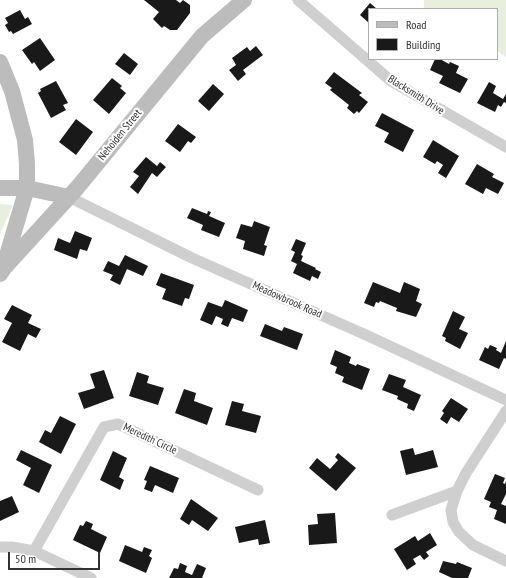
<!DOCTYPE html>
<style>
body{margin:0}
#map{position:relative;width:506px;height:578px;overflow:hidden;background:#fff;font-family:"PT Sans Narrow",sans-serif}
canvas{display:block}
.legend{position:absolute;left:368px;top:8px;width:130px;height:52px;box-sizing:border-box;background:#fff;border:1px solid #adadad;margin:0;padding:5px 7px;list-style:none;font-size:12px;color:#323232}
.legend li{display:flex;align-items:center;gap:8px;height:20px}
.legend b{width:20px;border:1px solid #adadad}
.scale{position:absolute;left:8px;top:552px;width:92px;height:18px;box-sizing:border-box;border:2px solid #323232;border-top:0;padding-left:5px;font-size:12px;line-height:14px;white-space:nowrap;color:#323232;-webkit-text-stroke:3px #fff;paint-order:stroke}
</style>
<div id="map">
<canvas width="506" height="578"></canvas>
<ul class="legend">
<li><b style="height:5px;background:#bcbcbc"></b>Road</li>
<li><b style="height:11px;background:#191919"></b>Building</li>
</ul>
<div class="scale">50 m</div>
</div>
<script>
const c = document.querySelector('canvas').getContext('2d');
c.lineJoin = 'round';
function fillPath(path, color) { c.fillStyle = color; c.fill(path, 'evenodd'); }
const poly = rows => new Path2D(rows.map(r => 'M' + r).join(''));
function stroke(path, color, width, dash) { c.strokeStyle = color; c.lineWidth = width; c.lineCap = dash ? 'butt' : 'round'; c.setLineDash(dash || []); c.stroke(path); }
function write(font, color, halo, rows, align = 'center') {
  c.font = font + ' "PT Sans Narrow",sans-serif'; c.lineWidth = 4; c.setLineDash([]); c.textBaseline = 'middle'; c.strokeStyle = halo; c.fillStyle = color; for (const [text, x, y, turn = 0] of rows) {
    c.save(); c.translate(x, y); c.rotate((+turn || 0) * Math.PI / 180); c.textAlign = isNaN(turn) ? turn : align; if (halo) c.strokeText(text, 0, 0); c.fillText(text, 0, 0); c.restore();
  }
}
const green = poly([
 [424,0,506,0,506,57,497,51,497,9,424,9],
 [0,204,13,205,0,234]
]);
const building = poly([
 [144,0,176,0,180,3,183,0,190,5,190,13,177,30,170,30,164,26,162,28,153,19,159,12],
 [370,3,377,9,369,9,369,23,360,15],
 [20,10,25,19,28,17,32,24,13,34,11,31,9,32,5,25,8,23,5,18],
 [40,38,55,60,40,71,34,62,32,64,22,50],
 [256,46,263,55,243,70,246,74,238,81,229,70,236,65,232,58,247,47,250,51],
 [124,53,138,64,130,75,115,64],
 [435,59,440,59,449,64,450,62,459,66,456,73,468,79,460,93,439,83,443,76,430,70],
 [334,72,362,93,359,95,368,102,359,113,357,111,354,114,347,108,349,105,330,90,332,88,325,83],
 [112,78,122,86,120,88,126,93,109,114,93,100],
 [56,81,68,103,63,105,66,110,51,118,38,93,41,91,40,89],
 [489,82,496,86,493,93,503,99,506,94,506,103,504,102,501,107,498,105,495,112,477,103],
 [213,84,224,94,209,111,198,101],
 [382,113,414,130,403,152,384,142,389,133,375,126],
 [76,119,93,132,76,155,59,142],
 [178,124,196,137,191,143,188,141,180,152,165,141],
 [433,140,459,156,446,178,438,173,443,165,437,161,435,164,423,157],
 [146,157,157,166,160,162,166,167,157,177,152,173,138,194,130,187,139,176,133,172],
 [477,164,494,174,492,177,504,183,498,194,486,188,483,194,465,184],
 [192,208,207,214,208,211,211,212,209,216,225,223,219,237,201,230,203,225,187,218],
 [254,221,270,227,264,245,267,246,264,256,243,249,245,241,236,238,241,224,252,227],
 [75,231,92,238,87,251,80,249,77,259,54,250,58,238,70,243],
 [296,239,306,243,301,255,303,256,301,261,316,268,315,269,321,272,318,279,312,276,310,281,293,273,297,264,291,261,295,252,291,250],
 [125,255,148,266,143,276,127,269,120,285,110,280,113,275,103,271,108,261,119,266],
 [161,273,194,285,189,299,185,298,182,306,162,299,166,289,156,285],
 [373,282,400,293,404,282,420,289,416,301,422,304,416,317,396,311,397,308,380,301,379,303,376,302,374,307,364,303],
 [225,300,248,310,243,322,232,318,228,327,221,324,223,319,216,316,212,325,200,320,208,302,222,307],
 [12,305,32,315,28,323,41,329,36,338,28,334,20,351,2,342,12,323,4,319],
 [453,311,465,317,459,329,468,333,460,349,445,341,446,338,442,336],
 [265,324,282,331,284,327,303,334,297,350,260,336],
 [506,341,506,359,504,358,499,369,479,360,485,347,488,349,490,345,497,348,496,350,501,353],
 [335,350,351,357,349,363,356,366,357,364,370,369,362,390,342,382,344,377,335,373,337,367,330,364],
 [104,370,114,398,84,409,78,393,95,388,90,374],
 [137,372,149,376,147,383,164,388,158,405,129,396],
 [389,374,406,380,403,387,421,395,414,411,407,408,408,404,397,399,398,396,382,390],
 [184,389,196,393,194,401,213,408,207,425,175,413],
 [451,398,468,409,459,422,451,417,447,424,440,419,444,413,442,411],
 [232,401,244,404,242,411,261,416,256,433,225,425],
 [60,416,76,424,61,454,39,442,45,430,51,433],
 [413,448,415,455,433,450,438,467,406,475,400,451],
 [21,450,52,465,39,493,23,485,31,468,16,460],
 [113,451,127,458,119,477,124,480,120,490,100,480],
 [338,453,356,468,336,491,309,468,317,458,330,469,338,460,335,457],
 [150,466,179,478,173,493,155,485,152,492,144,489,147,481,144,480],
 [495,474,505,478,503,483,505,484,506,481,506,494,501,504,506,506,506,524,494,519,497,510,489,507,491,502,484,499],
 [12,496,19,512,0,521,0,501],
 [191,499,218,518,208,531,192,520,189,525,180,519],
 [335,513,337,543,309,545,308,525,318,524,317,514],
 [265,520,270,543,259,545,258,539,239,543,235,527],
 [86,521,93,524,91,529,107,537,100,553,73,540,80,525,83,526],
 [430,533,437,545,426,552,429,556,424,560,420,555,413,559,416,564,407,570,394,549,415,536,418,541],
 [125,545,142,552,144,547,152,550,149,556,152,558,146,573,119,561],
 [443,561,456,564,457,562,472,568,468,578,452,578,439,572],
 [180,563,187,566,185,572,192,575,197,564,206,568,202,578,169,578,174,568,178,569]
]);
const street = poly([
 [298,0,391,81,506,147],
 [69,197,192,258,366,335,506,400],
 [506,411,466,473,457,491,451,510,453,522,459,532,473,545,506,561],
 [392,515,457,491],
 [0,547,12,547,34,551,91,578],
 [34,551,104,427,118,424,258,490]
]);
const secondary = poly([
 [0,62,12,91,25,140,27,164,27,188,5,262],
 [0,188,27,188,69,197],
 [0,274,4,268,77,188,202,36,244,0]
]);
const streetNames = [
 ["Blacksmith Drive",416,95,32],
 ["Nehoiden Street",120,135,-51],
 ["Meadowbrook Road",287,300,24],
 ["Meredith Circle",150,439,25]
];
fillPath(green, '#e9efdf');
fillPath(building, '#191919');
stroke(street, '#cfcfcf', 11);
stroke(secondary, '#bcbcbc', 16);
write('11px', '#323232', '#fff', streetNames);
</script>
